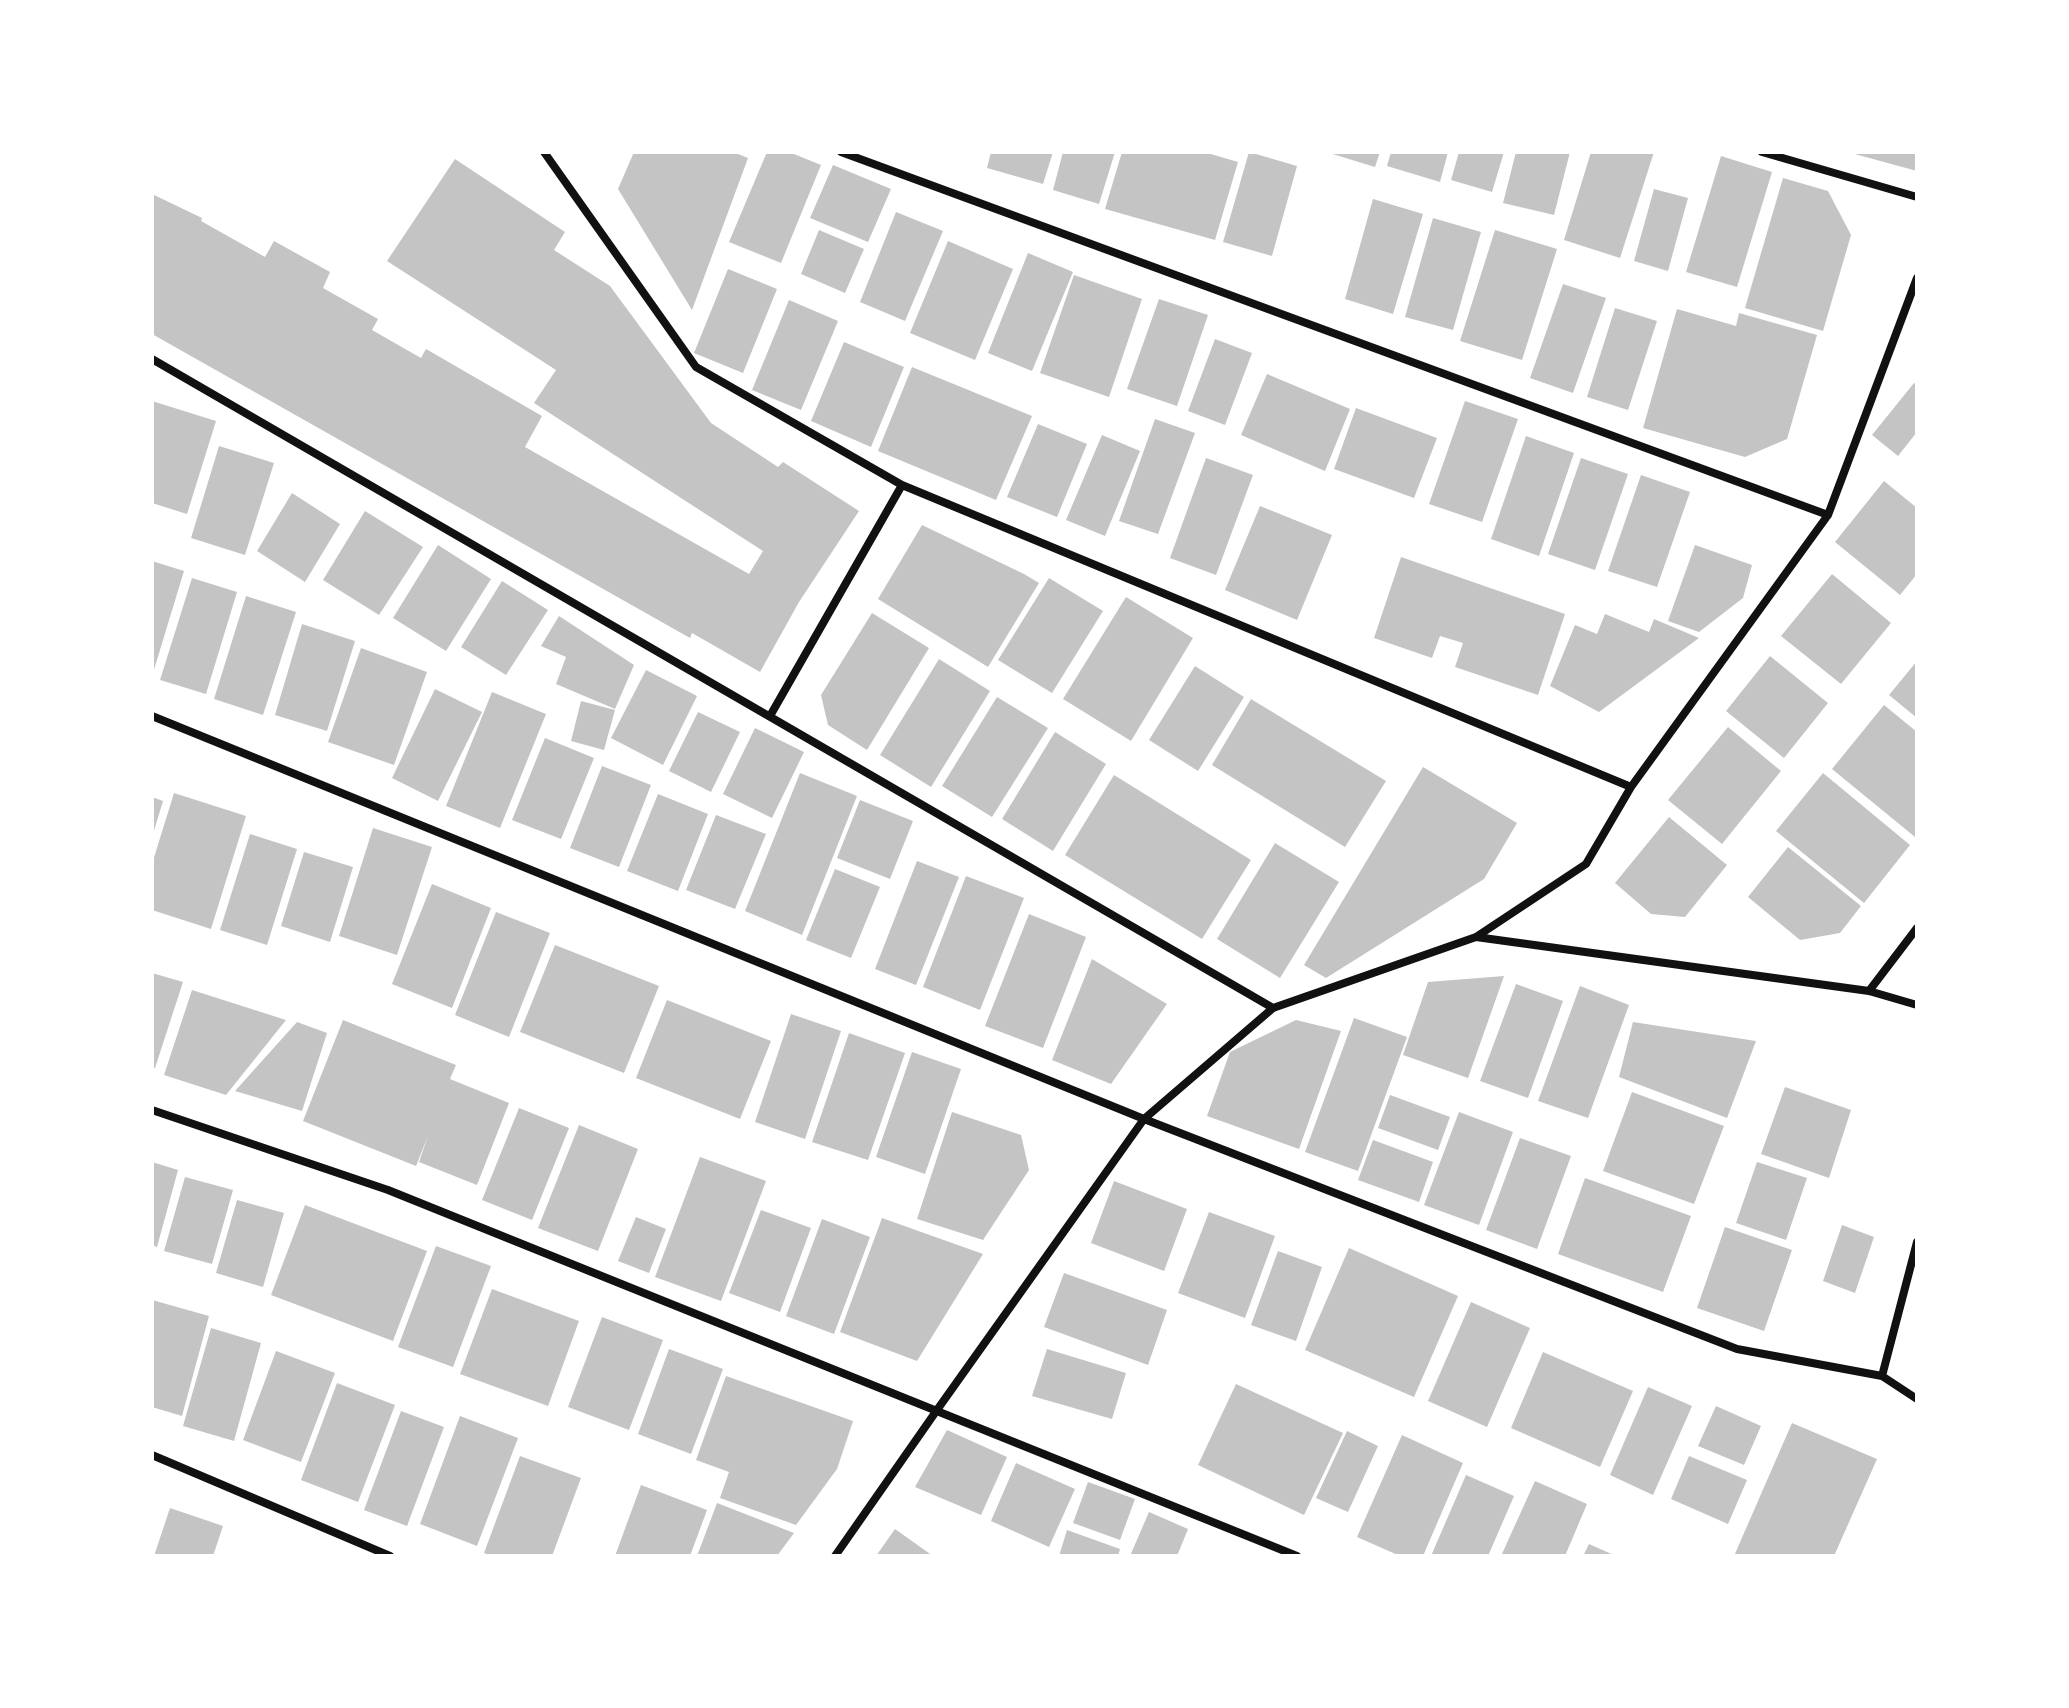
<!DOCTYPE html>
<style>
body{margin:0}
#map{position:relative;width:2069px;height:1708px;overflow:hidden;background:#fff;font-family:"DM Sans",sans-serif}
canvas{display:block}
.frame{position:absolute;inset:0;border:154px solid #fff;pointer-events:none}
</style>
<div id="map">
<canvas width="2069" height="1708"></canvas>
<div class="frame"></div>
</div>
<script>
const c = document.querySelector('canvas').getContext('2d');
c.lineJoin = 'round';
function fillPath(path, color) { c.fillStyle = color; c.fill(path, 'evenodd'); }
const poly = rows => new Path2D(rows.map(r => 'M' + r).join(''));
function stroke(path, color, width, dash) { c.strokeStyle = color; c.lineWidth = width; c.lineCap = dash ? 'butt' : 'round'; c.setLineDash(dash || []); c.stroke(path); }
const building = poly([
 [634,152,733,152,748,158,692,310,618,189],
 [767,152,789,152,821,165,781,263,729,242],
 [991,152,1053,152,1043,184,987,168],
 [1063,152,1115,152,1099,204,1053,190],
 [1122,152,1204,152,1238,162,1215,240,1105,209],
 [1249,152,1297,166,1272,256,1223,242],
 [1326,152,1380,152,1375,167],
 [1391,152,1448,152,1440,182,1387,166],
 [1459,152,1504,152,1492,192,1451,180],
 [1516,152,1570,152,1554,215,1503,203],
 [1591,152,1654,152,1620,258,1564,240],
 [1851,152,1917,152,1917,171,1851,153],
 [1721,156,1772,172,1737,287,1686,272],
 [455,159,565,232,554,250,610,286,711,423,778,467,783,462,859,511,799,602,760,672,692,633,690,638,152,334,152,194,202,218,201,221,265,257,274,241,330,272,323,288,378,319,372,330,421,358,426,349,542,416,525,447,749,574,763,551,534,403,556,370,387,261],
 [833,165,891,189,868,242,810,218],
 [1783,178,1828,191,1851,235,1823,331,1745,308],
 [1654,189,1688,198,1668,271,1634,261],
 [1373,199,1423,214,1393,314,1345,299],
 [896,212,943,231,905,321,860,302],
 [1433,218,1481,232,1453,330,1405,317],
 [819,230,864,249,845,293,801,274],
 [1495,230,1557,249,1522,360,1460,341],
 [948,241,1013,269,975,360,910,333],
 [1028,253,1073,272,1032,371,988,353],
 [728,269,777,289,743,373,694,353],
 [1074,275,1142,299,1109,397,1040,373],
 [1563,284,1606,298,1573,393,1530,378],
 [1159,299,1208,315,1177,406,1127,389],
 [789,300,838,321,801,410,752,390],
 [1615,308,1657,321,1628,410,1587,397],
 [1677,309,1736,326,1739,313,1817,335,1787,439,1745,457,1643,428],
 [1215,339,1252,353,1225,425,1188,411],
 [844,342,904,367,871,447,811,421],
 [912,367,1032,416,996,500,878,451],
 [1267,374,1350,409,1325,471,1241,435],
 [1914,383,1917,385,1917,432,1898,456,1872,435],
 [152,401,216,421,187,514,152,503],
 [1465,401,1518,419,1482,522,1429,504],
 [1356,408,1437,438,1414,498,1334,469],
 [1155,419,1195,433,1158,534,1119,521],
 [1038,424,1087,444,1057,517,1007,497],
 [1102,435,1140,451,1105,536,1066,520],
 [1526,436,1574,453,1539,556,1491,539],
 [219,446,274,463,245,555,191,538],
 [1206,458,1253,475,1216,575,1170,558],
 [1581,458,1628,474,1595,570,1548,554],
 [1641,475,1690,492,1657,587,1608,571],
 [1884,481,1917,508,1917,574,1900,595,1835,542],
 [292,493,340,524,305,582,257,551],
 [1260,506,1332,535,1297,620,1225,590],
 [365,511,423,547,379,615,323,580],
 [922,525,1024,574,1039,583,988,667,878,599],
 [438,545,491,579,446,651,393,618],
 [1695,545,1752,565,1743,598,1699,632,1668,621],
 [1401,557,1565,614,1538,695,1455,667,1463,643,1440,636,1432,658,1374,638],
 [152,561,184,571,153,673,152,673],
 [1832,574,1891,623,1841,684,1781,636],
 [192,578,237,592,206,694,160,680],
 [1049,578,1103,611,1052,693,998,660],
 [502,581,548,610,506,675,461,647],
 [246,596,296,612,263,715,214,699],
 [1126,597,1193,638,1131,741,1063,699],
 [872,613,929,648,867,750,828,725,821,695],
 [1605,614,1649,632,1654,619,1699,638,1599,712,1550,686,1575,625,1597,634],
 [559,616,634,665,615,709,556,684,566,657,541,646],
 [302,624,355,641,327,731,275,715],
 [361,648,427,672,394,765,328,742],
 [1770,656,1828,703,1784,758,1726,711],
 [939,659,990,691,931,787,880,755],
 [1917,661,1917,718,1889,695],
 [1195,666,1244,697,1198,771,1149,740],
 [646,670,697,696,663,765,611,738],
 [435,689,482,712,438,801,392,778],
 [492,692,546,714,500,828,446,806],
 [997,697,1048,728,992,817,942,786],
 [1251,699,1386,781,1345,847,1212,765],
 [581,701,615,710,604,750,571,741],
 [1884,705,1917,732,1917,835,1915,837,1832,769],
 [698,712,740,732,711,792,669,771],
 [1728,727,1781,771,1722,844,1668,800],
 [755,728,804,752,772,818,723,794],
 [1055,732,1106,764,1053,851,1002,819],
 [545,738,594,758,561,839,512,820],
 [602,766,651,785,619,867,570,848],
 [1423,767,1517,823,1484,879,1326,978,1304,965],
 [800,773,857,796,802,935,745,911],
 [1823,773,1910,845,1864,903,1776,831],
 [1114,775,1251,860,1202,939,1065,855],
 [174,793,246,816,211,929,152,910,152,864],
 [658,794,708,814,678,891,627,871],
 [152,797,163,801,153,834,152,834],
 [860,800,913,821,890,879,837,858],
 [716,815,766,834,735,909,686,890],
 [1669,817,1727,865,1685,917,1651,914,1615,883],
 [373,828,432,847,397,955,339,936],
 [250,834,297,849,267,945,220,930],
 [1275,843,1339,882,1280,978,1217,939],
 [1788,847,1861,906,1840,933,1800,940,1748,897],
 [304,852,353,867,330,942,281,926],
 [917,861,959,877,916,985,875,969],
 [835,869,880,887,851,958,806,940],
 [966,876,1024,898,980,1010,923,987],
 [432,884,491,908,452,1008,392,984],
 [496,912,550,933,509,1037,455,1015],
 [1029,914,1086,937,1043,1048,985,1026],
 [555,945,659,986,624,1073,520,1032],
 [1092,959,1167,1004,1111,1084,1052,1060],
 [152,973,183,982,155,1068,152,1068],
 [1504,976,1468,1078,1403,1055,1428,982],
 [1516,984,1563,1001,1528,1098,1480,1081],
 [1580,986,1629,1005,1588,1118,1538,1101],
 [192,990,286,1020,226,1095,164,1075],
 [667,1000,771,1041,740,1119,636,1078],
 [791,1014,841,1031,805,1139,755,1122],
 [1354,1018,1407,1037,1358,1171,1305,1152],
 [343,1020,456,1065,450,1079,509,1103,477,1185,419,1162,428,1136,416,1166,303,1121],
 [1296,1020,1341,1031,1299,1149,1207,1116,1230,1052],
 [297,1022,327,1033,302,1111,235,1091],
 [1633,1022,1756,1041,1727,1118,1619,1077],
 [849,1033,905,1053,868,1160,812,1142],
 [912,1052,961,1069,925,1174,876,1157],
 [1785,1087,1851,1110,1829,1178,1761,1154],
 [1632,1092,1724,1126,1694,1204,1603,1171],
 [1390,1095,1450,1117,1438,1150,1378,1128],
 [519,1108,569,1128,532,1220,482,1200],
 [952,1112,1021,1135,1029,1170,983,1240,917,1219],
 [1459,1112,1513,1132,1479,1225,1424,1205],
 [579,1125,638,1149,598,1251,538,1228],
 [1520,1138,1571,1156,1537,1249,1486,1230],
 [1373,1140,1433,1162,1419,1202,1358,1180],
 [700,1157,766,1181,721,1301,655,1277],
 [152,1162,178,1170,157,1247,152,1245],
 [1757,1162,1807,1178,1786,1240,1736,1223],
 [185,1177,233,1190,212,1264,164,1251],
 [1585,1178,1691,1216,1663,1292,1558,1254],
 [1114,1181,1187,1209,1164,1271,1091,1243],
 [237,1200,284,1213,263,1287,216,1273],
 [305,1205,427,1251,393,1341,271,1295],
 [761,1210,811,1228,780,1312,729,1293],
 [1209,1212,1275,1236,1245,1318,1178,1293],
 [636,1217,666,1229,649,1273,618,1261],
 [882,1218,983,1254,917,1361,840,1332],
 [822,1219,870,1237,834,1334,786,1316],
 [1842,1225,1874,1237,1855,1293,1823,1281],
 [1725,1227,1792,1250,1764,1331,1697,1308],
 [436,1246,491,1266,453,1367,398,1347],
 [1349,1248,1458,1296,1414,1397,1305,1350],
 [1278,1251,1322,1267,1296,1341,1251,1325],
 [1064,1273,1167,1310,1148,1365,1044,1327],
 [492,1289,579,1321,548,1406,460,1374],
 [152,1300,209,1316,182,1416,152,1407],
 [1471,1302,1530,1328,1487,1427,1428,1401],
 [602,1317,663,1340,629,1430,568,1407],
 [211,1328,261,1343,234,1441,183,1426],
 [669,1349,723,1369,691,1454,638,1434],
 [1047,1349,1126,1373,1112,1419,1032,1396],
 [276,1351,335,1373,301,1462,243,1440],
 [1543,1352,1633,1391,1600,1467,1511,1428],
 [726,1376,853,1421,837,1469,796,1525,720,1498,729,1472,696,1460],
 [337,1383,395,1405,358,1502,301,1480],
 [1236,1384,1343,1433,1304,1515,1198,1465],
 [1648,1387,1692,1406,1653,1495,1610,1475],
 [1716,1406,1761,1426,1744,1465,1698,1446],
 [401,1411,444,1427,407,1526,364,1510],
 [460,1416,518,1438,477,1546,420,1524],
 [1792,1423,1877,1459,1834,1556,1734,1556],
 [947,1430,1007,1457,981,1515,915,1487],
 [1347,1431,1378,1446,1348,1512,1316,1498],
 [1402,1435,1463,1463,1423,1556,1400,1556,1357,1537],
 [520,1456,581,1478,552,1556,491,1556,484,1553],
 [1689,1456,1747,1480,1728,1524,1671,1499],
 [1016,1463,1075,1489,1049,1547,991,1521],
 [1466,1475,1514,1496,1488,1556,1431,1556],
 [1535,1481,1587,1504,1565,1556,1501,1556],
 [1088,1482,1135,1499,1120,1540,1073,1523],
 [641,1485,707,1510,690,1556,615,1556],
 [717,1503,794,1533,777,1556,697,1556],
 [170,1508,223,1526,213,1556,154,1556],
 [1149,1512,1188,1529,1177,1556,1130,1556],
 [895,1529,933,1556,876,1556],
 [1067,1530,1120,1549,1118,1556,1059,1556],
 [1589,1544,1616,1556,1583,1556]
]);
const minor = poly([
 [544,152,696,367,902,485,1631,787],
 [841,152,1828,515],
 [1762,152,1917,197],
 [152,359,1273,1008],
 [152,716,1144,1119,1737,1349,1882,1376,1917,1399],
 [770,716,902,485],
 [1476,937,1869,991,1917,1005],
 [1869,991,1917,928],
 [152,1110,388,1190,1297,1556],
 [1882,1376,1917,1242],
 [152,1455,390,1556],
 [835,1556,937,1410,1144,1119,1273,1008,1476,937,1586,864,1631,787,1828,515,1917,278]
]);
fillPath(building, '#c4c4c4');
stroke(minor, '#111', 8);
</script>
